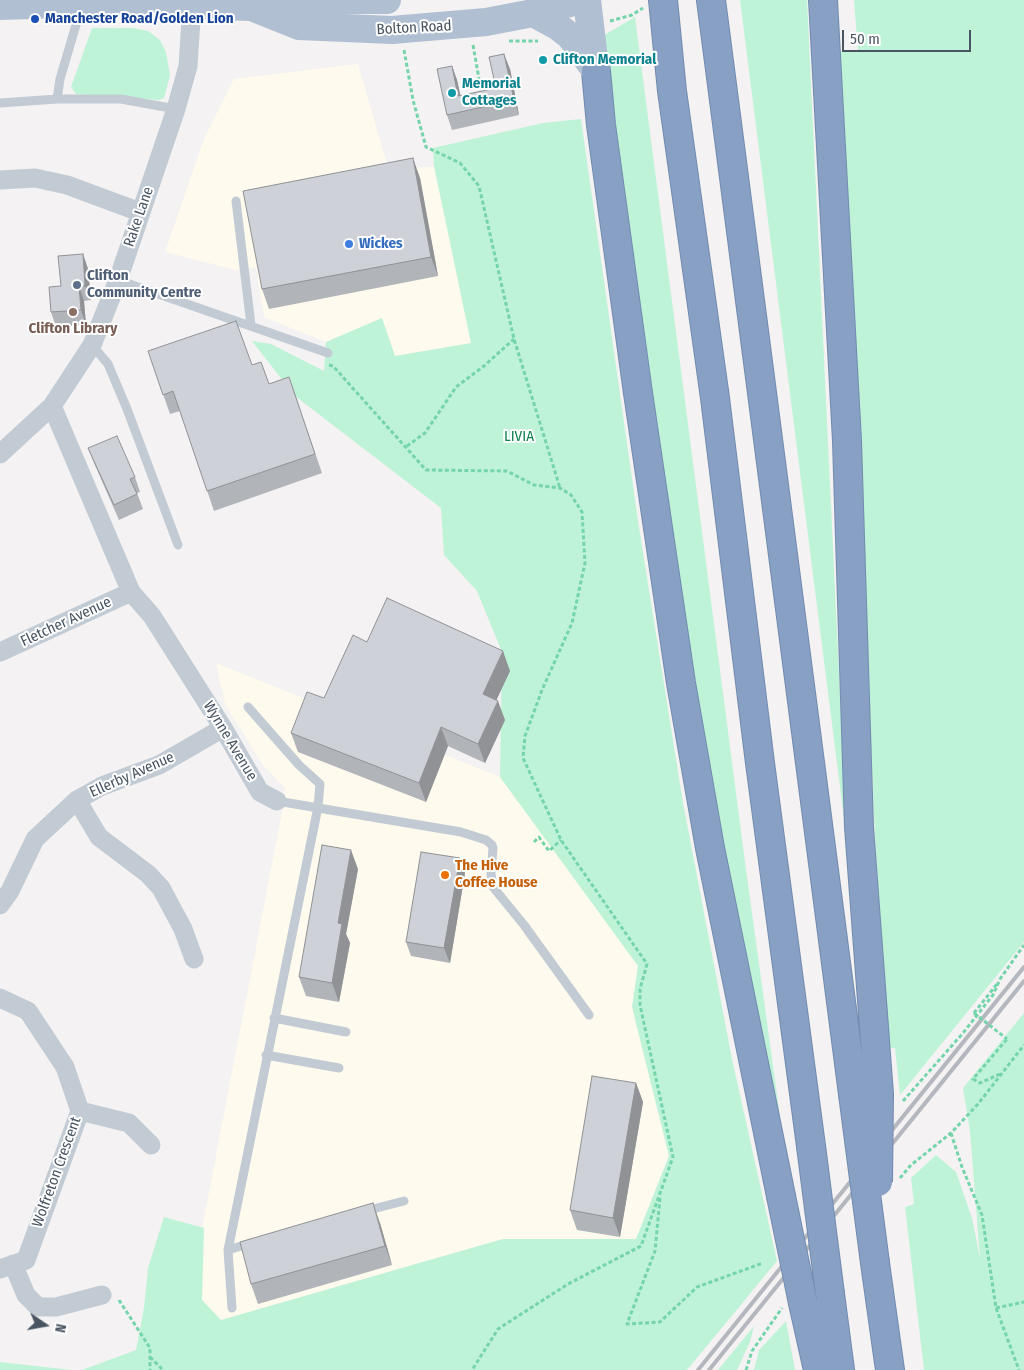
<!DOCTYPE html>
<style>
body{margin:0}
#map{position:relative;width:1024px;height:1370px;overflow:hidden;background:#f4f2f2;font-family:"Fira Sans Condensed",sans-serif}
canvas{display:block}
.north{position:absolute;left:20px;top:1300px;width:50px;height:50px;-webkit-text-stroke:4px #fff;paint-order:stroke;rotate:102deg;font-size:14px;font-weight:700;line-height:20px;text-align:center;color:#485461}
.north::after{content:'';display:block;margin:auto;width:18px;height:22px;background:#485461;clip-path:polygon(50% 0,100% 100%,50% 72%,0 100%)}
.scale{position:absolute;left:842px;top:30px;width:129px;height:22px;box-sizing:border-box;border:2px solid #485461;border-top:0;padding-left:6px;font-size:15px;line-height:18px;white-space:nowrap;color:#485461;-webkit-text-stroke:4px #fff;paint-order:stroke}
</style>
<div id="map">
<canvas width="1024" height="1370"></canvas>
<div class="north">N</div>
<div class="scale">50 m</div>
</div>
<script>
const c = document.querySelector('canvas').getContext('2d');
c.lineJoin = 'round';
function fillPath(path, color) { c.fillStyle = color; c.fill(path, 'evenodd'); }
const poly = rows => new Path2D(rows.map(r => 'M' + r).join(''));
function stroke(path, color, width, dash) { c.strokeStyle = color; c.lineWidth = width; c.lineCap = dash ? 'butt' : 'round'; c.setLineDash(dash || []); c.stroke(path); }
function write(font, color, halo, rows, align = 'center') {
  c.font = font + ' "Fira Sans Condensed",sans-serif'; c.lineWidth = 4; c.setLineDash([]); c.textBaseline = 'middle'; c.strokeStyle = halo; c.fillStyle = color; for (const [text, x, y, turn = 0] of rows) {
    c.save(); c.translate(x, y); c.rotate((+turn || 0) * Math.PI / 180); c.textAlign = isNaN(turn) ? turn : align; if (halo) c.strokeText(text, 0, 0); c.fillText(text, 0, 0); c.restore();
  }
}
const commercial = poly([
 [358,64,389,171,434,166,471,343,395,356,382,318,326,342,264,317,256,268,236,270,165,252,204,139,234,79],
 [216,663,500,777,638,966,632,1007,669,1155,636,1239,502,1239,221,1320,189,1296,282,812,285,788,263,765,225,704]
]);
const green = poly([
 [740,0,807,0,847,842],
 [854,0,1024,0,1024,942,900,1095,895,1048,890,1048,881,942,875,836,840,51,858,52],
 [635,17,745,862,784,1146,726,870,678,592,601,37],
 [92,28,133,28,148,31,160,40,166,52,170,75,164,98,160,100,76,94,71,87],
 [581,119,638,521,683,803,732,1059,777,1261,687,1370,82,1370,136,1350,144,1308,148,1268,164,1217,204,1228,202,1300,221,1320,503,1239,636,1239,669,1156,632,1007,638,966,500,777,502,652,477,591,444,555,441,508,295,396,252,341,271,344,324,371,326,342,382,318,395,356,471,343,434,166,433,148,543,123],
 [1024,1013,1024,1370,924,1370,905,1207,914,1204,911,1178,936,1155,956,1172,972,1218,980,1258,970,1131,963,1088],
 [786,1321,795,1370,754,1370,759,1350],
 [754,1326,750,1342,737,1370,718,1370],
 [0,1362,71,1370,0,1370]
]);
const path = poly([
 [610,21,632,15,643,8],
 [509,41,538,41],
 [473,45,481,90],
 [404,50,413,100,426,147,460,163,479,186,514,339,560,488],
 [329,365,333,366,426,470,507,471,534,485,560,488,571,495,582,512,585,563,572,623,542,690,525,736,523,758,561,840,647,964,640,989,640,1005,673,1157,641,1246,568,1284,498,1329,472,1370],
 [407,446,425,433,456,387,484,366,514,339],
 [534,842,539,837,549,851,561,840],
 [974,1013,997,984],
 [1000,1074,980,1083,973,1079,1007,1039],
 [903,1101,963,1033,993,995,1000,979,1024,945],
 [951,1133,962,1167,982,1215,996,1308,1019,1370],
 [900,1178,911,1165,951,1133,978,1104,1024,1045],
 [660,1198,655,1251,627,1324,660,1322,697,1287,763,1263],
 [119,1300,150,1348,150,1370],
 [996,1308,1024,1302],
 [150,1357,163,1370],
 [746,1370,752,1351,782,1308]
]);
const lane = poly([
 [57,99,121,99,176,109],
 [0,103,57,99,60,79,81,8],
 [236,201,251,325],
 [118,280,328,353],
 [92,345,108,364,127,409,178,545],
 [277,801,461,832,486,840,492,845,493,848,491,874,493,887,524,925,589,1015],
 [274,1018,346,1032],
 [266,1055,339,1068],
 [365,1211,404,1201],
 [228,1250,251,1243],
 [232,1308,228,1250,318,807,320,784,299,765,248,707]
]);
const street = poly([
 [0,180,35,178,67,185,140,212],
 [52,406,131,592,152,616,223,728,260,792,277,801],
 [0,454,52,406,92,345,118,280,176,109,188,66,192,4],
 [0,652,131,592],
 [77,800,99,837,148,874,161,888,183,929,194,959],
 [0,905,10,891,35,839,77,800,102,786,159,765,223,728],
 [0,998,28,1011,65,1067,80,1111,26,1260,0,1269],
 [80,1111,129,1123,151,1145],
 [13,1264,26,1295,38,1307,56,1307,102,1295]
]);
const primary = poly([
 [587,0,595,67],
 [0,6,125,2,249,7,317,0,387,0],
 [254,8,299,26,392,30,486,22,533,13,581,0],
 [533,13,557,26,570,36,596,71]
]);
const highway = poly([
 [663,0,672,91,715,398,760,763,811,1146],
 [711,0,853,1094],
 [823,0,847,441,859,827,879,1094],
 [596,71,601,125,638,393,681,683,710,848,781,1196],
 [875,1263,890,1370],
 [830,1294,840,1370],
 [803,1303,818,1370]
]);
const rail = poly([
 [698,1370,1024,967],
 [709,1370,1024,981]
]);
const pathBridge = poly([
 [974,1013,1007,1039]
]);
const highwayBridge = poly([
 [853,1094,875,1263],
 [811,1146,830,1294],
 [878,1182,879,1094],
 [781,1196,803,1303]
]);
const wall = poly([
 [452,66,457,80,460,96,496,88,510,69,519,115,452,130,447,115],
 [420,178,438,276,269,309,262,289],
 [83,254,88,269,91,300,84,301,86,325,56,327,51,312,61,286],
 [148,351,252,365,269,384,289,377,322,473,214,511,180,411,170,414],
 [88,448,135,477,140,492,137,493,143,509,119,520,94,463],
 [510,671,496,700,505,720,485,763,448,746,426,802,298,752,291,733,324,698],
 [358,869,346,934,350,943,339,1002,306,996,299,977],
 [465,873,450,963,411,956,406,942],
 [636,1083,643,1102,620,1237,577,1230,570,1210],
 [380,1223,392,1265,258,1304,251,1284]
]);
const shadedWall = poly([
 [504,54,510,69,519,115,514,100],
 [452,66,457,80,464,111,458,96],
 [413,158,420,178,438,276,431,257],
 [83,254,88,269,91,300,85,286],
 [79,286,84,301,86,325,81,310],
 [503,651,510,671,490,714,483,694],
 [498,701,505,720,485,763,478,744],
 [441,727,448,746,426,802,419,783],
 [351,850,358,869,346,934,350,943,339,1002,332,983,338,923],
 [460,858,465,873,450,963,444,948],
 [636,1083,643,1102,620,1237,613,1218],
 [373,1203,380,1223,392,1265,385,1246]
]);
const building = poly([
 [504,54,514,100,447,115,437,69,452,66,458,96,496,88,489,57,504,54],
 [413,158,431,257,262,289,243,191,413,158],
 [83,254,85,286,79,286,81,310,51,312,49,287,61,286,58,256,83,254],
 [236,321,252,365,261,362,269,384,289,377,315,454,207,491,173,391,163,395,148,351,236,321],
 [117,436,135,477,130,479,137,494,114,505,88,448,117,436],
 [387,598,503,651,483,694,498,701,478,744,441,727,419,783,291,733,307,692,324,698,353,635,367,642,387,598],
 [322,845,351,850,338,923,342,924,332,983,299,977,322,845],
 [421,852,460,858,444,948,406,942,421,852],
 [592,1076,636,1083,613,1218,570,1210,592,1076],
 [373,1203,385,1246,251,1284,240,1242,373,1203]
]);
const markers = [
 [35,19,5,"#1a4fb4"],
 [543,60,5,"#0f9aa8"],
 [452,93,5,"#0f9aa8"],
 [349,244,5,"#3f7fe0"],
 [77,285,5,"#5c6f8a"],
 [73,312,5,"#8d6e63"],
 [445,875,5,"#e8710a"]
];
const transitNames = [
 ["Manchester Road/Golden Lion",45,19]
];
const streetNames = [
 ["Bolton Road",414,28,-3],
 ["Rake Lane",139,217,-71],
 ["Fletcher Avenue",66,622,-25],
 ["Wynne Avenue",230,741,59],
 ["Ellerby Avenue",132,775,-24],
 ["Wolfreton Crescent",57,1172,-70]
];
const cultureNames = [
 ["Clifton Memorial",553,60],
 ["Memorial",462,84],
 ["Cottages",462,101]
];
const shopNames = [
 ["Wickes",359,244]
];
const serviceNames = [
 ["Clifton",87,276],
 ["Community Centre",87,293]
];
const educationNames = [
 ["Clifton Library",73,329]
];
const parkNames = [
 ["LIVIA",519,437]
];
const foodNames = [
 ["The Hive",455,866],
 ["Coffee House",455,883]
];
fillPath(commercial, '#fefaed');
fillPath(green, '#bff3d7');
stroke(highway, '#728baf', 30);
stroke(path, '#74d4ab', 3, [4, 2.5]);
stroke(lane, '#c2cbd4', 9);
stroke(street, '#c2cbd4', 19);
stroke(primary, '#b0bfd2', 28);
stroke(highway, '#87a0c3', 28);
stroke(rail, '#b4b7bd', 4);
stroke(highwayBridge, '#728baf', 30, []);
stroke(pathBridge, '#74d4ab', 3, [4, 2.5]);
stroke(highwayBridge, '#87a0c3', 28);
fillPath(wall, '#b1b4b9');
fillPath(shadedWall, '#909296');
fillPath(building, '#ced1d7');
stroke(building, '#909296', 1);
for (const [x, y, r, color] of markers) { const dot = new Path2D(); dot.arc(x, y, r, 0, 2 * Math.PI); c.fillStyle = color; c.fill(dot); stroke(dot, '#fff', 2); }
write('bold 15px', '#164399', '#fff', transitNames, 'left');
write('15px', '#485461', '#fff', streetNames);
write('bold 15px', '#0d838f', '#fff', cultureNames, 'left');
write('bold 15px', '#366cbe', '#fff', shopNames, 'left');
write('bold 15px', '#4e5e75', '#fff', serviceNames, 'left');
write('bold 15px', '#785e54', '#fff', educationNames);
write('15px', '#118453', '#fff', parkNames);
write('bold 15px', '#c56008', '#fff', foodNames, 'left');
</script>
